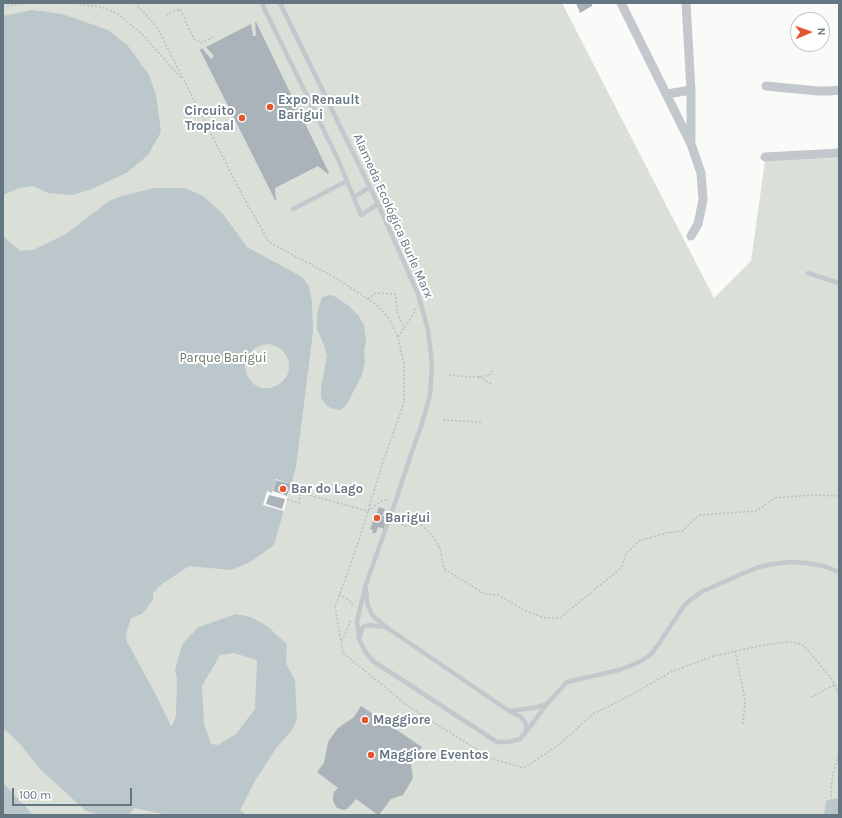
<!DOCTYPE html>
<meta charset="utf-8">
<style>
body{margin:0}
#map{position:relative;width:842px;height:818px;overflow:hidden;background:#fafaf8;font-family:Karla,sans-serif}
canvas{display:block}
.frame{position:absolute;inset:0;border:4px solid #657683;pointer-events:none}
.north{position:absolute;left:790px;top:12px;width:40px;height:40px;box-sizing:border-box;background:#fff;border:1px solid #c1c8cd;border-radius:50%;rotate:88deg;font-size:11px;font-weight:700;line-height:16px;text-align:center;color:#657683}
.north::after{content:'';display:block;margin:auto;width:14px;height:18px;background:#e4572e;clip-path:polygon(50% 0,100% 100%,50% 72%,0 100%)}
.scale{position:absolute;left:12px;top:788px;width:120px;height:18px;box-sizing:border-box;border:2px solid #657683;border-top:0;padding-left:5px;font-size:12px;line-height:14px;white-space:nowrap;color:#657683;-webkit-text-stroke:3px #fff;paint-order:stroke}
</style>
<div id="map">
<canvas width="842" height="818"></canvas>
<div class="frame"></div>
<div class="north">N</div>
<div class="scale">100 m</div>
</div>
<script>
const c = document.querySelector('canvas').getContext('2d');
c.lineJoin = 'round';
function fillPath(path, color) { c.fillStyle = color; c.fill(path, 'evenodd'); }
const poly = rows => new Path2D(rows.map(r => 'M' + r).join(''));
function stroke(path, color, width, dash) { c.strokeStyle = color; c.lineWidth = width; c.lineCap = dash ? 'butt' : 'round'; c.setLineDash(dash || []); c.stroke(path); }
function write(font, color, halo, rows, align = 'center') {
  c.font = font + ' Karla,sans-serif'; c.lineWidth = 4; c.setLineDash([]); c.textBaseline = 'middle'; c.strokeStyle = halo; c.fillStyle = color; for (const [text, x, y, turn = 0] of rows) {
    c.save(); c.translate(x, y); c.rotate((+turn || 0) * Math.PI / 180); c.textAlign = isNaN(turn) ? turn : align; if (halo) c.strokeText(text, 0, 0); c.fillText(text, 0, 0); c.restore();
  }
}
const green = poly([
 [3,3,562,3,714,298,751,261,765,161,839,158,839,815,3,815]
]);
const water = poly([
 [32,10,62,14,108,30,128,46,149,75,156,95,161,132,148,155,128,172,92,189,72,195,48,193,33,186,20,188,5,194,3,198,3,16],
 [154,188,185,188,203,196,223,214,247,247,302,277,309,286,312,303,313,332,296,467,274,545,250,562,231,570,189,566,162,584,153,593,153,600,142,614,131,618,126,634,127,642,157,697,171,726,173,724,176,715,177,680,175,669,183,643,199,627,236,614,251,617,267,626,287,644,286,664,295,680,297,719,292,730,277,747,255,781,240,810,246,815,168,815,134,808,129,815,101,815,86,811,42,771,20,744,3,728,3,234,6,239,21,251,33,250,66,234,109,201,122,196],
 [269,344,276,346,282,350,286,355,289,362,289,369,287,376,282,382,276,386,269,388,262,388,255,385,250,380,246,373,245,366,246,359,250,353,255,348,262,345],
 [234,653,257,660,255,709,236,734,218,745,211,744,204,724,202,686,220,655],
 [331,295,334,296,349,306,358,315,364,325,366,341,364,351,365,362,362,375,347,404,340,410,328,407,321,398,321,387,327,356,324,345,317,329,317,313,322,297],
 [3,783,6,786,33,815,3,815],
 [838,798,839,815,824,815,826,801]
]);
const pier = poly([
 [276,479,291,484,284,511,263,505,267,491,272,493]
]);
const building = poly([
 [576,3,592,3,592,6,580,13],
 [255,22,256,22,329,173,328,174,318,166,275,188,276,200,275,200,200,50,202,48,211,59,214,56,206,47,251,24,253,36,256,36],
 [276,480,291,484,287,496,273,491],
 [269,495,285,499,282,509,266,504],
 [379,507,385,509,382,516,388,517,384,529,378,527,376,533,372,533,373,530,370,529],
 [361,706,422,747,411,764,413,778,403,795,391,799,379,815,378,815,356,799,351,805,347,809,343,810,337,808,333,801,333,796,334,792,338,788,317,772,324,763,328,742,338,728,354,717]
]);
const path = poly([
 [75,3,101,7,118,14,143,35,182,79],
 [135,3,157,27,242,195,269,242,334,277,374,303,383,311,391,322,398,338,404,364,404,402,383,462,358,543,335,607,343,653,408,706,490,758,524,768,560,744,593,714,631,695,673,671,714,656,759,646,787,642,798,643,805,647,832,679,839,695],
 [3,7,23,3],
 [166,15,180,9,194,39,202,43,213,37],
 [368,299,376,293,395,294,396,296,397,312,404,328],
 [398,337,415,312,415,308],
 [449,375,468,377,479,377,489,375,493,370],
 [479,377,493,385],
 [332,409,337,394],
 [443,420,481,422],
 [287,499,299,503,301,493,368,511,383,500,389,500],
 [394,521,405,526,421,525,432,535,440,548,444,569,485,594,498,595,526,611,545,618,560,618,621,568,626,554,639,541,666,533,682,531,699,515,756,511,775,498,812,495,839,496],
 [339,595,349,600,352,604,353,608],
 [342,641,351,619],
 [735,651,745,700,743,725],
 [811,697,834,685],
 [838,815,831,798,831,787,833,774,839,753]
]);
const service = poly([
 [280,3,378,204,418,294,428,330,432,363,430,395,421,427,411,454,396,500,366,584,357,621,359,639,365,651,373,661,497,742,509,742,520,739,526,732,546,705,567,682,619,670,630,666,643,660,651,654,658,645,683,607,689,601,701,592,744,573,759,567,773,564,791,562,807,563,824,566,839,572],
 [262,4,337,157,361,215,378,204],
 [354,197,370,187],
 [293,209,347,181],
 [808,273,839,283],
 [366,590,367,603,372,615,386,627,509,711,521,717,526,724,526,731],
 [359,638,363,627,368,625,386,627],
 [509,711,533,708,545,705]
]);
const minor = poly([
 [621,3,691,144,701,173,703,200,698,224,691,236],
 [686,3,691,90,691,140],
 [766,86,818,91,829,91,839,90],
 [667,94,691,90],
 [765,157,839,153]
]);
const markers = [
 [270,107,4,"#e4572e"],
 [242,118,4,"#e4572e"],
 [283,489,4,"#e4572e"],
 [377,518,4,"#e4572e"],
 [365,720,4,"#e4572e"],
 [371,755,4,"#e4572e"]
];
const poiNames = [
 ["Expo Renault",278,100],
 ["Barigui",278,115],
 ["Circuito",234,111,"right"],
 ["Tropical",234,126,"right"],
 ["Bar do Lago",291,489],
 ["Barigui",385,518],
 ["Maggiore",373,720],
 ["Maggiore Eventos",379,755]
];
const streetNames = [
 ["Alameda Ecológica Burle Marx",393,216,66]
];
const parkNames = [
 ["Parque Barigui",223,358]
];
fillPath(green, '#dadfd7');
fillPath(water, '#bbc7cb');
fillPath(pier, '#fafaf8');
fillPath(building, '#aab3b9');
stroke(path, '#bbbfc2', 1.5, [2, 2]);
stroke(service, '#c3c8cc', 4.5);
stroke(minor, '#c3c8cc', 9);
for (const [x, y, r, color] of markers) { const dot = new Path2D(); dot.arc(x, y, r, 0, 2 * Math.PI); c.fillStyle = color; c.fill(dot); stroke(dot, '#fff', 1.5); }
write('bold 13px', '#657683', '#fff', poiNames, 'left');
write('13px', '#657683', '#fff', streetNames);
write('13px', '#687a64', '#fff', parkNames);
</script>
